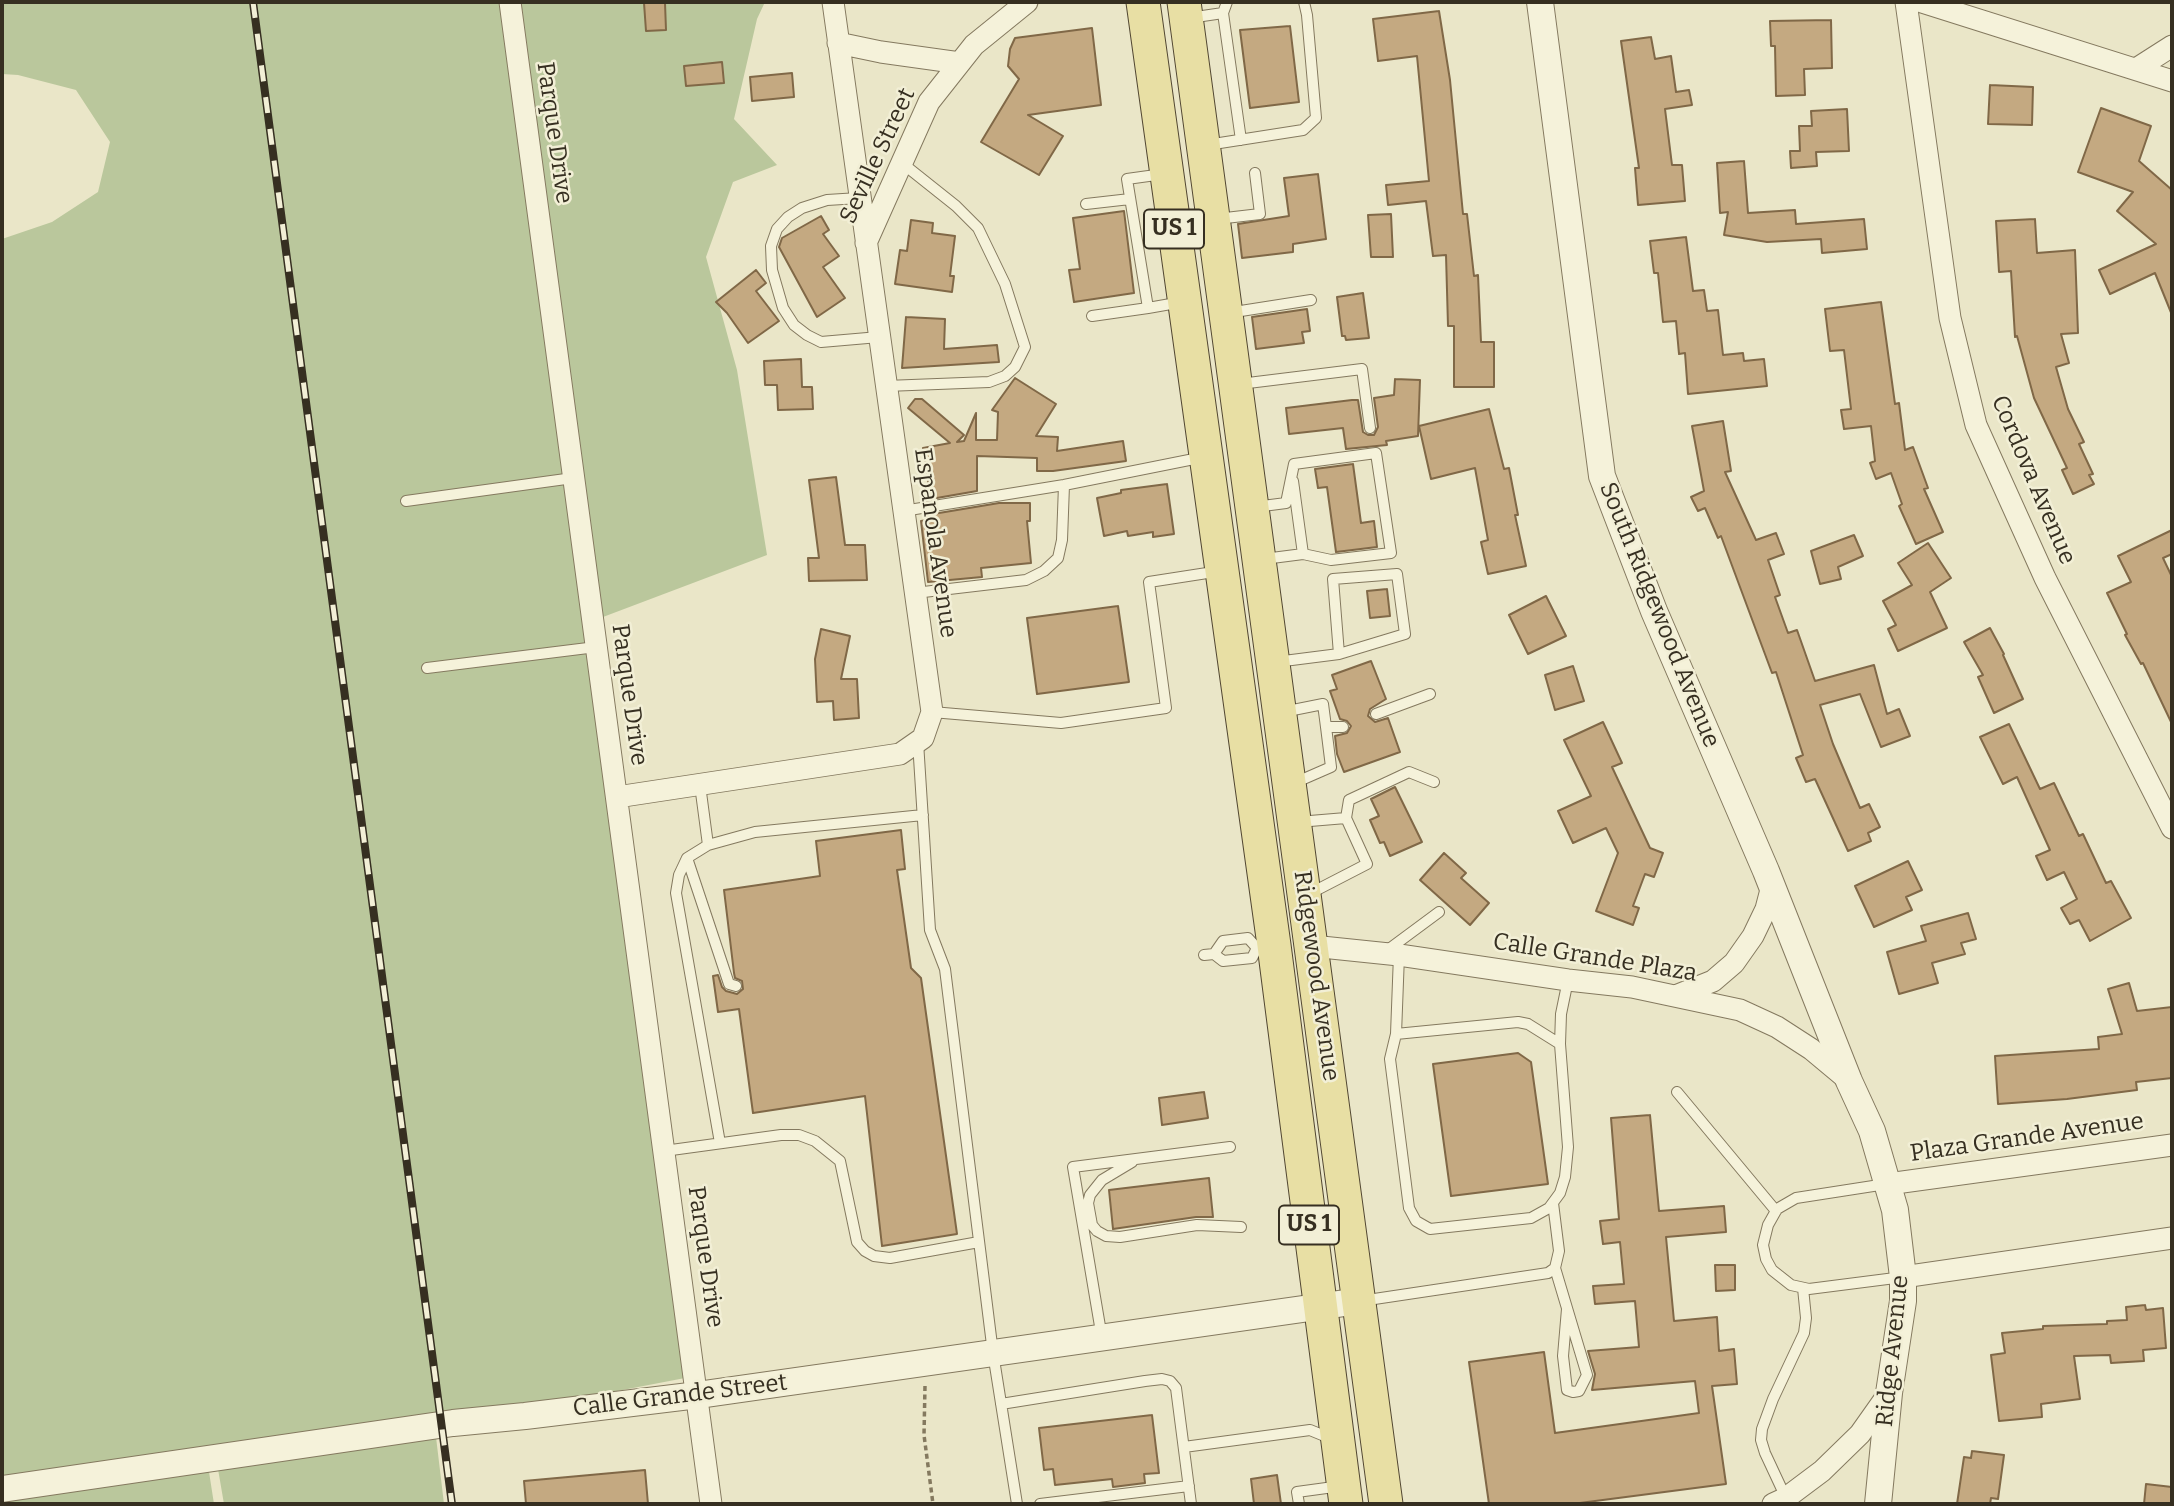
<!DOCTYPE html>
<style>
body{margin:0}
#map{position:relative;width:2174px;height:1506px;overflow:hidden;background:#eae6c8;font-family:Bitter,serif}
canvas{display:block}
.frame{position:absolute;inset:0;border:4px solid #362f21;pointer-events:none}
</style>
<div id="map">
<canvas width="2174" height="1506"></canvas>
<div class="frame"></div>
</div>
<script>
const c = document.querySelector('canvas').getContext('2d');
c.lineJoin = 'round';
function fillPath(path, color) { c.fillStyle = color; c.fill(path, 'evenodd'); }
const poly = rows => new Path2D(rows.map(r => 'M' + r).join(''));
function stroke(path, color, width, dash) { c.strokeStyle = color; c.lineWidth = width; c.lineCap = dash ? 'butt' : 'round'; c.setLineDash(dash || []); c.stroke(path); }
function write(font, color, halo, rows, align = 'center') {
  c.font = font + ' Bitter,serif'; c.lineWidth = 5; c.setLineDash([]); c.textBaseline = 'middle'; c.strokeStyle = halo; c.fillStyle = color; for (const [text, x, y, turn = 0] of rows) {
    c.save(); c.translate(x, y); c.rotate((+turn || 0) * Math.PI / 180); c.textAlign = isNaN(turn) ? turn : align; if (halo) c.strokeText(text, 0, 0); c.fillText(text, 0, 0); c.restore();
  }
}
const green = poly([
 [2,2,499,2,685,1378,581,1398,2,1477,2,239,52,222,98,192,110,142,76,90,18,75,2,74],
 [521,2,765,2,757,19,734,119,777,165,733,182,706,257,737,370,767,555,603,617],
 [436,1437,444,1504,224,1504,218,1469],
 [207,1459,214,1504,2,1504,2,1488]
]);
const building = poly([
 [644,3,665,3,666,30,646,31,644,3],
 [1439,11,1450,80,1463,214,1467,214,1474,276,1478,275,1481,342,1494,342,1494,387,1454,387,1454,326,1448,326,1446,255,1433,256,1426,201,1388,205,1386,185,1429,181,1417,56,1378,61,1373,19,1439,11],
 [1831,20,1832,68,1804,69,1805,95,1776,96,1775,46,1771,46,1770,21,1831,20],
 [1290,26,1299,102,1250,108,1240,30,1290,26],
 [1092,28,1101,105,1028,115,1063,136,1039,175,981,142,1019,79,1008,66,1010,49,1015,38,1092,28],
 [1651,37,1655,59,1671,56,1676,92,1689,90,1692,105,1665,109,1672,165,1682,165,1685,201,1638,205,1635,168,1639,168,1621,41,1651,37],
 [722,62,724,83,686,86,684,66,722,62],
 [792,73,794,97,752,101,750,77,792,73],
 [1990,85,2033,87,2032,125,1988,124,1990,85],
 [2101,108,2151,126,2139,161,2172,190,2172,315,2155,273,2110,294,2099,270,2156,244,2117,211,2133,192,2078,172,2101,108],
 [1847,109,1849,151,1816,152,1817,166,1791,168,1790,151,1800,151,1799,126,1812,126,1811,111,1847,109],
 [1744,161,1748,213,1795,210,1796,224,1864,219,1867,249,1822,253,1821,239,1767,242,1724,235,1728,212,1720,213,1717,163,1744,161],
 [1318,174,1326,239,1293,244,1293,252,1242,258,1238,224,1289,216,1284,178,1318,174],
 [1124,211,1134,293,1074,302,1069,270,1080,269,1073,218,1124,211],
 [1391,214,1393,257,1371,257,1368,215,1391,214],
 [821,216,829,230,823,234,839,256,823,267,845,298,817,317,779,247,782,238,821,216],
 [2035,219,2037,253,2075,250,2078,333,2061,334,2069,363,2056,367,2068,409,2084,442,2079,444,2093,474,2089,475,2094,484,2073,494,2062,470,2067,468,2034,398,2017,336,2015,337,2011,271,1999,272,1996,221,2035,219],
 [911,220,933,223,932,233,955,236,950,276,954,276,952,292,895,284,900,250,907,251,911,220],
 [1686,237,1693,291,1704,290,1707,311,1718,310,1723,355,1743,353,1744,361,1764,359,1767,386,1688,394,1685,353,1679,354,1676,321,1663,322,1658,273,1654,273,1650,241,1686,237],
 [756,270,766,283,756,291,779,321,748,343,727,313,716,302,756,270],
 [1363,293,1369,338,1346,340,1345,336,1342,336,1337,297,1363,293],
 [1881,302,1895,404,1899,403,1905,450,1913,447,1928,488,1924,489,1943,532,1916,544,1899,506,1902,504,1891,473,1876,479,1870,463,1875,461,1871,426,1844,429,1841,410,1851,409,1844,350,1830,351,1825,309,1881,302],
 [1307,309,1310,331,1302,332,1304,343,1256,349,1252,317,1307,309],
 [906,317,945,319,944,349,997,345,999,362,902,368,906,317],
 [801,359,802,387,812,387,813,409,778,410,777,385,765,385,764,361,801,359],
 [1015,378,1056,404,1036,436,1058,437,1057,451,1123,441,1126,461,1053,471,1037,471,1037,458,977,456,977,491,931,499,923,448,950,443,908,408,915,399,922,399,964,435,957,442,964,441,976,413,976,440,997,440,998,412,992,410,1015,378],
 [1395,379,1420,380,1418,436,1386,441,1387,445,1346,449,1343,428,1289,434,1286,408,1352,400,1358,400,1363,432,1368,435,1374,435,1378,427,1374,398,1394,395,1395,379],
 [1489,409,1504,469,1509,468,1518,515,1515,515,1526,566,1488,574,1481,542,1488,540,1475,468,1431,479,1419,426,1489,409],
 [1723,421,1731,471,1725,472,1756,540,1776,533,1784,554,1768,560,1780,595,1775,597,1788,633,1797,630,1815,681,1874,665,1887,714,1899,709,1910,736,1881,747,1860,694,1820,705,1833,744,1860,808,1869,804,1880,827,1868,833,1871,841,1848,851,1815,779,1806,782,1796,758,1803,755,1776,672,1772,673,1721,536,1718,538,1705,508,1698,511,1691,497,1704,491,1692,426,1723,421],
 [1353,464,1361,523,1374,521,1377,547,1336,552,1327,487,1318,488,1315,469,1353,464],
 [836,477,845,545,865,545,867,580,809,581,808,558,819,558,809,480,836,477],
 [1167,484,1174,534,1153,537,1153,532,1128,536,1127,531,1104,536,1097,498,1121,493,1121,490,1167,484],
 [999,503,1030,503,1030,521,1027,521,1031,563,981,568,982,577,928,582,921,521,934,519,933,514,999,503],
 [2172,530,2172,554,2163,558,2172,577,2172,724,2143,663,2141,664,2125,635,2127,634,2107,593,2131,582,2118,556,2172,530],
 [1854,535,1863,556,1838,567,1841,579,1820,584,1811,551,1854,535],
 [1928,543,1951,578,1930,592,1947,628,1898,651,1888,629,1896,625,1883,601,1912,585,1898,563,1928,543],
 [1387,589,1390,616,1370,618,1367,591,1387,589],
 [1546,596,1566,636,1528,654,1509,615,1546,596],
 [1118,606,1129,682,1037,694,1027,618,1118,606],
 [1990,628,2004,654,2003,655,2023,699,1994,713,1978,677,1983,675,1964,642,1990,628],
 [821,629,850,636,841,679,857,679,859,718,834,720,833,701,817,702,815,659,821,629],
 [1371,661,1386,699,1370,709,1368,716,1375,722,1388,718,1400,752,1344,772,1337,754,1335,736,1347,733,1351,726,1347,721,1340,719,1330,691,1337,689,1332,675,1371,661],
 [1573,666,1584,701,1555,710,1545,675,1573,666],
 [1603,722,1622,763,1612,767,1650,848,1663,853,1654,877,1645,874,1633,906,1639,908,1633,925,1596,911,1618,853,1606,828,1573,843,1558,811,1591,796,1564,740,1603,722],
 [2009,724,2040,789,2054,783,2079,836,2083,834,2106,883,2111,881,2131,918,2090,941,2079,920,2070,924,2061,908,2077,899,2064,872,2047,880,2036,856,2050,850,2017,777,2003,784,1980,737,2009,724],
 [1395,787,1422,842,1390,856,1384,842,1380,843,1370,820,1379,816,1371,799,1395,787],
 [901,830,905,869,897,870,911,968,921,978,957,1234,882,1246,865,1096,753,1113,739,1009,718,1012,713,976,718,975,722,987,726,991,737,994,743,989,742,981,735,978,734,973,724,890,820,876,816,841,901,830],
 [1444,853,1466,873,1461,878,1489,903,1470,925,1420,880,1444,853],
 [1908,861,1922,890,1906,897,1912,910,1874,927,1855,886,1908,861],
 [1968,913,1976,939,1961,943,1965,954,1932,963,1938,983,1899,994,1887,952,1926,941,1921,926,1968,913],
 [2129,983,2137,1011,2172,1007,2172,1078,2136,1082,2137,1090,2067,1099,1998,1104,1995,1056,2099,1049,2098,1037,2122,1034,2108,989,2129,983],
 [1518,1053,1531,1062,1548,1184,1451,1196,1433,1064,1518,1053],
 [1204,1092,1208,1118,1162,1125,1159,1098,1204,1092],
 [1650,1115,1659,1211,1724,1206,1726,1232,1666,1237,1674,1321,1717,1317,1719,1351,1734,1349,1737,1384,1712,1386,1726,1484,1572,1504,1489,1504,1469,1362,1544,1352,1555,1433,1699,1413,1695,1381,1592,1390,1595,1374,1588,1351,1639,1347,1635,1301,1595,1304,1593,1286,1624,1284,1620,1242,1603,1244,1600,1221,1619,1219,1611,1118,1650,1115],
 [1209,1178,1213,1217,1196,1217,1113,1229,1109,1190,1209,1178],
 [1715,1265,1735,1265,1735,1290,1716,1291,1715,1265],
 [2145,1305,2146,1310,2163,1308,2166,1348,2143,1350,2144,1361,2111,1363,2110,1355,2074,1356,2080,1399,2041,1404,2042,1417,1999,1421,1991,1355,2005,1353,2002,1333,2043,1329,2043,1326,2107,1324,2107,1321,2127,1320,2126,1307,2145,1305],
 [1152,1415,1159,1473,1144,1474,1145,1483,1113,1487,1112,1479,1055,1485,1053,1469,1044,1470,1039,1428,1152,1415],
 [1972,1451,2004,1455,1998,1499,1991,1498,1990,1504,1957,1504,1964,1457,1971,1458,1972,1451],
 [645,1470,648,1504,526,1504,524,1481,645,1470],
 [1277,1475,1281,1504,1254,1504,1251,1479,1277,1475],
 [2146,1484,2172,1487,2172,1504,2144,1504,2146,1484]
]);
const path = poly([
 [925,1386,924,1435,933,1504]
]);
const service = poly([
 [1223,13,1241,140],
 [1189,18,1223,13,1227,2],
 [1207,145,1303,130,1316,118,1307,15,1304,2],
 [1163,174,1127,179,1148,308,1182,302],
 [859,198,827,200,802,208,788,217,777,229,771,246,772,270,783,308,794,325,807,335,821,342,879,337],
 [1086,204,1130,199],
 [1217,219,1260,214,1255,173],
 [1228,313,1311,300],
 [1092,316,1148,308],
 [1240,384,1362,369,1370,428],
 [886,386,989,382,1005,376,1015,367,1025,347,1005,284,978,228,956,206,902,163],
 [1293,481,1303,554],
 [406,501,573,478],
 [1255,507,1286,503,1294,464,1376,453,1391,553,1331,560,1303,554,1264,559],
 [903,511,1064,485,1204,457],
 [915,593,1026,580,1044,571,1058,558,1062,540,1064,485],
 [1276,662,1339,654,1333,579,1397,574,1405,634,1339,654],
 [427,668,596,647],
 [932,712,1061,723,1166,708,1149,582,1220,571],
 [1283,712,1323,704,1326,727,1343,727],
 [1376,714,1430,694],
 [918,742,930,930,945,969,993,1353,1017,1504],
 [1292,784,1331,767,1326,727],
 [700,785,708,845],
 [1346,818,1349,800,1409,772,1434,782],
 [1298,822,1346,818,1367,864,1307,895],
 [687,858,729,984,736,986],
 [1385,952,1439,912],
 [1214,954,1223,961,1252,958,1257,948],
 [1204,955,1214,954,1223,941,1248,938,1257,948],
 [1399,955,1396,1034,1390,1059,1409,1208,1416,1221,1430,1229,1531,1218,1549,1208,1560,1193,1565,1177,1568,1147,1560,1044,1561,1014,1568,980],
 [1396,1034,1518,1022,1528,1024,1560,1044],
 [1677,1092,1776,1211],
 [720,1143,676,893,679,875,687,858,708,845,755,832,923,815],
 [664,1151,781,1135,799,1135,815,1141,840,1161,857,1242,865,1251,874,1256,890,1258,979,1242],
 [1132,1162,1102,1180,1090,1195,1088,1203,1092,1225,1097,1231,1106,1236,1120,1237,1197,1225,1241,1227],
 [1886,1184,1796,1198,1777,1209,1768,1225,1763,1245,1766,1259,1772,1270,1791,1285,1809,1289,1903,1277],
 [1555,1268,1587,1375,1579,1391,1573,1392,1567,1390,1563,1356,1567,1309],
 [1361,1301,1548,1273,1555,1268,1559,1251,1553,1203],
 [1102,1338,1073,1167,1230,1147],
 [1001,1404,1145,1381,1162,1379,1170,1381,1176,1388,1191,1504],
 [1184,1447,1310,1430,1332,1439],
 [1786,1498,1765,1453,1761,1440,1762,1429,1773,1399,1804,1333,1806,1318,1803,1288],
 [1040,1504,1189,1486],
 [1299,1504,1297,1492,1341,1486]
]);
const minor = poly([
 [510,2,711,1504],
 [1906,2,1950,318,1976,425,2045,578,2172,828],
 [1922,2,2172,81],
 [838,43,881,52,960,63],
 [2136,69,2172,46],
 [866,243,929,102,974,45,1027,2],
 [617,797,900,754,923,738,932,712,833,2],
 [1312,946,1399,955,1568,980,1632,987,1740,1010,1777,1027,1811,1049,1847,1079],
 [1678,995,1713,981,1734,963,1753,936,1766,909,1772,886],
 [1888,1184,2172,1145],
 [1903,1277,2172,1238],
 [1773,1504,1786,1498,1822,1471,1860,1434,1889,1393]
]);
const tertiary = poly([
 [1540,2,1602,476,1654,611,1766,871,1849,1081,1872,1131,1895,1210,1903,1277,1903,1301,1889,1393,1878,1504],
 [2,1489,453,1423,525,1416,698,1395,1359,1301]
]);
const primary = poly([
 [1143,2,1274,945,1346,1504],
 [1184,2,1386,1504]
]);
const rail = poly([
 [253,2,452,1504]
]);
const shields = [
 [1174,229,60],
 [1309,1225,60]
];
const shieldNames = [
 ["US 1",1174,229],
 ["US 1",1309,1225]
];
const streetNames = [
 ["Parque Drive",554,133,82],
 ["Seville Street",878,156,-65],
 ["Cordova Avenue",2033,480,67],
 ["Espanola Avenue",935,543,82],
 ["South Ridgewood Avenue",1659,615,68],
 ["Parque Drive",629,695,82],
 ["Calle Grande Plaza",1595,958,9],
 ["Ridgewood Avenue",1316,976,82],
 ["Plaza Grande Avenue",2027,1138,-8],
 ["Parque Drive",705,1257,82],
 ["Ridge Avenue",1893,1351,-84],
 ["Calle Grande Street",680,1396,-7]
];
fillPath(green, '#bac79c');
fillPath(building, '#c4a981');
stroke(building, '#806847', 2);
stroke(service, '#84795f', 12);
stroke(minor, '#84795f', 23);
stroke(tertiary, '#84795f', 28);
stroke(primary, '#524732', 35);
stroke(path, '#84795f', 3.5, [5, 3.5]);
stroke(service, '#f5f2da', 10);
stroke(minor, '#f5f2da', 21);
stroke(tertiary, '#f5f2da', 26);
stroke(primary, '#e8dfa4', 33);
stroke(rail, '#362f21', 8);
stroke(rail, '#f2efd6', 5, [16]);
for (const [x, y, w] of shields) { const box = new Path2D(); box.roundRect(x - w / 2, y - 19.5, w, 39, 5); c.fillStyle = '#f2efd6'; c.fill(box); stroke(box, '#362f21', 2); }
write('bold 23px', '#362f21', null, shieldNames);
write('24px', '#362f21', '#f2efd6', streetNames);
</script>
